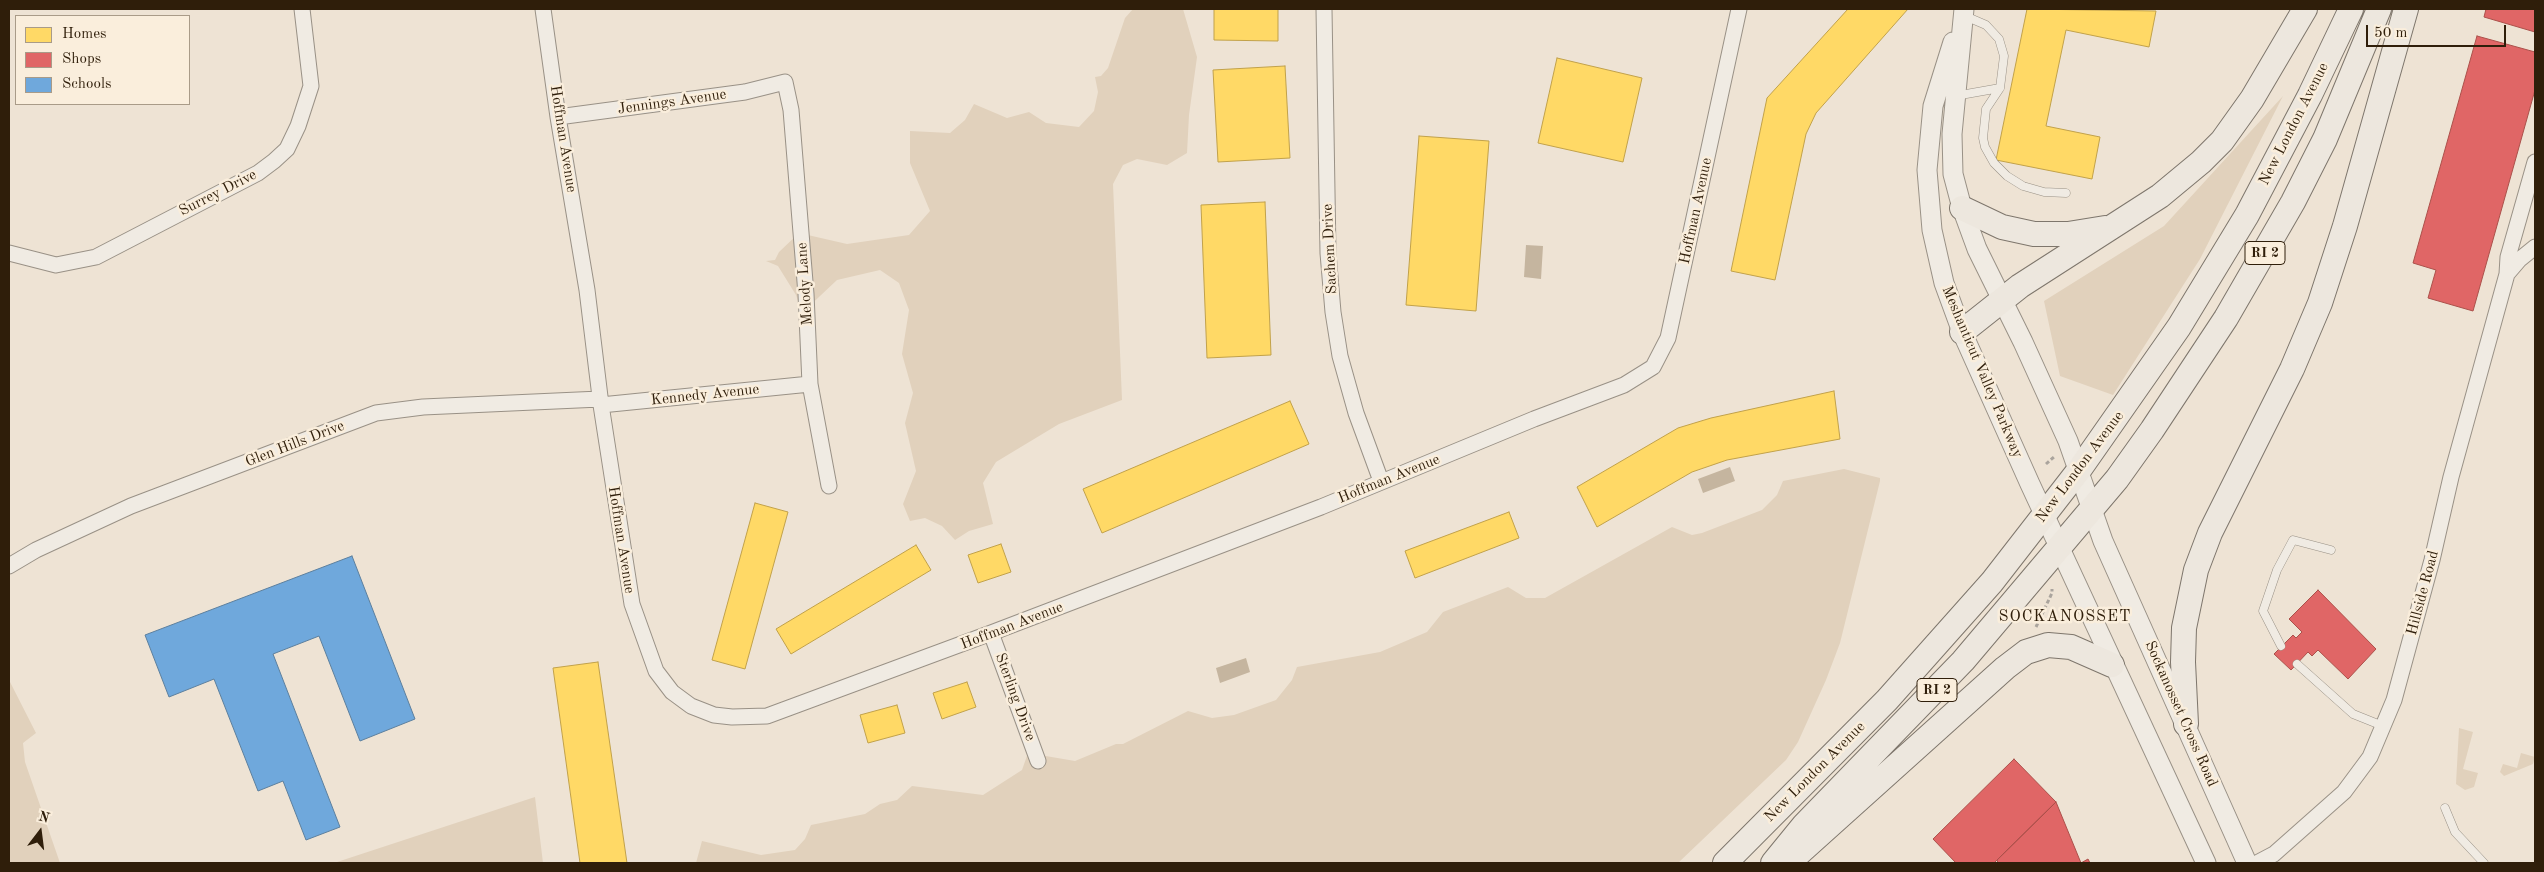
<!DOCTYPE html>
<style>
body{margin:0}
#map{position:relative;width:2544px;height:872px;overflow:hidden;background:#eee3d4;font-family:"Old Standard TT",serif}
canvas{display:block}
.frame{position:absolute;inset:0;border:10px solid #2f1e0a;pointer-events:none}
.legend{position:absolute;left:15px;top:15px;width:175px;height:90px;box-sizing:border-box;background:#faeedc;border:1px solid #a99b88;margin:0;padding:6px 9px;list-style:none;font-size:15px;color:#2f1e0a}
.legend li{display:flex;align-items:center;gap:10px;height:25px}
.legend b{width:25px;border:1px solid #a99b88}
.north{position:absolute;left:15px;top:807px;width:50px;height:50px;-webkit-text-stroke:4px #faeedc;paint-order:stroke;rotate:15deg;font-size:14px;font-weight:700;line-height:20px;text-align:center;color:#2f1e0a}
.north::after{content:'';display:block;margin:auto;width:18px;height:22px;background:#2f1e0a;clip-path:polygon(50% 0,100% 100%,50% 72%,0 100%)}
.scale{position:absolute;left:2366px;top:25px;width:140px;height:22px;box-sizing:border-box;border:2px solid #2f1e0a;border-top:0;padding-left:6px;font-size:15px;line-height:18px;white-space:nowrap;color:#2f1e0a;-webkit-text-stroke:4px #faeedc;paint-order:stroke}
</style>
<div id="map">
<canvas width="2544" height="872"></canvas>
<div class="frame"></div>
<ul class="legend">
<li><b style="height:14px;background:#ffd966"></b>Homes</li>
<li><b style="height:14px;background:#e06666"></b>Shops</li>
<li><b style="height:14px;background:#6fa8dc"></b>Schools</li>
</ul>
<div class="north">N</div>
<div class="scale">50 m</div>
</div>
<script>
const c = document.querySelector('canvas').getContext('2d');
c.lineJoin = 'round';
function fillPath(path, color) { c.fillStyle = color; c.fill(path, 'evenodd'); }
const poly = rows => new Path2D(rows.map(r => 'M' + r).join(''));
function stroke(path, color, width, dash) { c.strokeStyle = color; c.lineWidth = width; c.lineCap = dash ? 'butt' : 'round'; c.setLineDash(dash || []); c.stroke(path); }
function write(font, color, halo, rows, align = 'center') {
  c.font = font + ' "Old Standard TT",serif'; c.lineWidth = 5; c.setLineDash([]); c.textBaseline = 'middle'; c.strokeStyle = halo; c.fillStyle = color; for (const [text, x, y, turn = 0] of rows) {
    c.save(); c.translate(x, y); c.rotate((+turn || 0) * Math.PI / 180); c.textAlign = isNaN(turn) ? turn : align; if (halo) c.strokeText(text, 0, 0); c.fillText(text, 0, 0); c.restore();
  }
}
const green = poly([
 [1133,9,1183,9,1197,57,1189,115,1187,153,1167,165,1137,159,1123,165,1113,184,1122,400,1059,424,996,462,983,483,993,524,969,531,955,540,942,526,925,518,910,521,903,504,916,471,905,423,913,393,902,354,909,310,899,283,880,270,837,280,802,313,796,295,778,266,766,261,775,260,779,252,799,233,847,244,909,235,930,211,910,163,910,131,950,133,965,120,974,104,1007,118,1029,112,1046,123,1079,127,1094,111,1098,92,1095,77,1101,76,1108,68,1125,18],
 [2283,96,2200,259,2113,395,2060,376,2044,301,2164,226],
 [1844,469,1880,478,1880,481,1840,643,1826,680,1798,742,1786,760,1678,863,696,863,702,841,761,855,795,850,805,839,811,825,865,814,880,804,897,800,912,786,983,795,1022,770,1028,753,1075,761,1116,744,1123,744,1188,711,1212,718,1234,715,1276,700,1292,680,1297,667,1380,652,1427,632,1443,612,1508,587,1526,598,1545,598,1672,527,1692,535,1702,533,1762,510,1777,495,1783,481],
 [9,680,36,733,23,743,25,762,60,863,9,863],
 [2459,728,2473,732,2463,769,2478,773,2474,787,2465,790,2456,784],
 [2521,753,2535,757,2533,764,2504,776,2500,772,2503,764,2517,768],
 [535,797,543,863,334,863]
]);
const water = poly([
 [1526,245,1543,246,1541,279,1524,277],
 [1730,467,1735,481,1703,493,1698,479],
 [1246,658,1250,672,1220,683,1216,668]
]);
const homes = poly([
 [1214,9,1278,9,1278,41,1214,40,1214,9],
 [1848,9,1908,9,1816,113,1806,134,1775,280,1731,271,1767,98,1848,9],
 [2027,9,2156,11,2149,47,2066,30,2046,126,2100,137,2092,179,1996,160,2027,9],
 [1557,58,1642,78,1623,162,1538,143,1557,58],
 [1285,66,1290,158,1218,162,1213,70,1285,66],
 [1419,136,1489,141,1476,311,1406,305,1419,136],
 [1265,202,1271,355,1207,358,1201,205,1265,202],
 [1834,391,1840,439,1727,460,1692,472,1597,527,1577,487,1678,428,1711,418,1834,391],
 [1290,401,1309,444,1102,533,1083,489,1290,401],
 [755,503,788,512,745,669,712,660,755,503],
 [1509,512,1519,538,1415,578,1405,551,1509,512],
 [1001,544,1011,572,978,583,968,555,1001,544],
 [916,545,931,570,791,654,776,629,916,545],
 [598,662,627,863,580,863,553,668,598,662],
 [967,682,976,707,942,719,933,693,967,682],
 [897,705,905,733,868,743,860,715,897,705]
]);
const shops = poly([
 [2486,9,2535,9,2535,32,2484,17,2486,9],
 [2477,36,2535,52,2535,90,2473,311,2428,298,2436,270,2413,263,2477,36],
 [2318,590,2376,649,2348,679,2318,650,2312,656,2308,652,2291,670,2274,654,2293,635,2296,638,2302,632,2289,619,2318,590],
 [2014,759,2056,802,1994,863,1956,863,1933,839,2014,759],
 [2056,802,2081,863,2088,859,2090,863,1998,863,1997,860,2056,802]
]);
const schools = poly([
 [352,556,415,719,360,741,319,636,273,654,340,827,306,840,283,781,258,791,214,679,169,697,145,635,352,556]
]);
const path = poly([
 [2046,464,2055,456],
 [2036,627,2052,593,2052,589]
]);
const service = poly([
 [1965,16,1986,25,1999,39,2004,56,2000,88,1986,109,1983,138,1985,147,1994,163,2007,176,2023,186,2044,192,2066,193],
 [1955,96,2000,88],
 [2281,646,2263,611,2277,570,2293,540,2331,550],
 [2297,664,2353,714,2383,726],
 [2445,808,2455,832,2484,863]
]);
const minor = poly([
 [543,9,558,117,587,290,601,405,632,604,656,671,672,692,691,706,714,715,732,717,767,716,991,633,1321,507,1534,419,1624,385,1653,367,1668,338,1739,9],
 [1324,9,1328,253,1333,312,1340,356,1356,413,1381,481],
 [558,117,745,92,785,82,791,110,806,294,810,384,829,486],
 [9,253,56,265,96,257,258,173,274,161,287,149,298,126,311,86,302,9],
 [2507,274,2519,260,2535,247],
 [601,405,810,384],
 [9,566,36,550,131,506,376,413,423,407,600,399],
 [991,633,1038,761],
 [2257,863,2274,854,2344,792,2370,757,2394,700,2432,560,2451,477,2507,274,2508,257,2535,162]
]);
const tertiary = poly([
 [1964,9,1952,134,1953,174,1962,208,1977,249,2023,342,2068,441,2103,541,2247,863],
 [1953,42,1933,106,1927,170,1932,230,1944,283,1962,332,2030,484,2206,863]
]);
const primary = poly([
 [1962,208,2002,227,2034,234,2068,234,2105,228],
 [1962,332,2020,286,2160,196,2201,162,2222,141,2252,99,2305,9],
 [2186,724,2183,662,2184,628,2196,570,2210,533,2292,369,2320,303,2345,226,2406,9],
 [1725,863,1887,700,1992,582,2079,470,2179,327,2247,215,2310,95,2351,9],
 [1773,863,1804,825,1963,661,2117,479,2152,430,2226,318,2293,202,2325,139,2379,9],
 [1788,863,2005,668,2026,652,2048,645,2071,647,2112,665]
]);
const shields = [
 [2265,253,40],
 [1937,690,40]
];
const shieldNames = [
 ["RI 2",2265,253],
 ["RI 2",1937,690]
];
const streetNames = [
 ["Jennings Avenue",672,102,-8],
 ["New London Avenue",2294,124,-63],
 ["Hoffman Avenue",563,139,81],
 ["Surrey Drive",218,193,-27],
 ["Hoffman Avenue",1696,211,-78],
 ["Sachem Drive",1330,249,-93],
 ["Melody Lane",805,284,-94],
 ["Meshanticut Valley Parkway",1982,372,67],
 ["Kennedy Avenue",705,395,-6],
 ["Glen Hills Drive",295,444,-21],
 ["New London Avenue",2080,467,-53],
 ["Hoffman Avenue",1389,479,-22],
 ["Hoffman Avenue",621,540,81],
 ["Hillside Road",2423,593,-75],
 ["Hoffman Avenue",1012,626,-21],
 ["Sterling Drive",1015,697,70],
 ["Sockanosset Cross Road",2181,714,66],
 ["New London Avenue",1815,772,-45]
];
const neighbourhoodNames = [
 ["SOCKANOSSET",2065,617]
];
fillPath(green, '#e1d1bc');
fillPath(water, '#c5b59f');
fillPath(homes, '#ffd966');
stroke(homes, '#c1a14a', 1);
fillPath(shops, '#e06666');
stroke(shops, '#ab504a', 1);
fillPath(schools, '#6fa8dc');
stroke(schools, '#5c7f9d', 1);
stroke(service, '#999186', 9);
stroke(minor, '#999186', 17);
stroke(tertiary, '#999186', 21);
stroke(primary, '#7e766c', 26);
stroke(path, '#aaa49d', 3, [4, 2.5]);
stroke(service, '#f0ebe3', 8);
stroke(minor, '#f0ebe3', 15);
stroke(tertiary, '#f0ebe3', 19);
stroke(primary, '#ede7de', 24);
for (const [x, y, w] of shields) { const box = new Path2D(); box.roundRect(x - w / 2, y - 11.5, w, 23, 4); c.fillStyle = '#faeedc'; c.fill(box); stroke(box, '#2f1e0a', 1); }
write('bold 14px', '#2f1e0a', null, shieldNames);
write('15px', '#2f1e0a', '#faeedc', streetNames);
c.letterSpacing = '1px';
write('16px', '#2f1e0a', '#faeedc', neighbourhoodNames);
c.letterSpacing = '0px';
</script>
